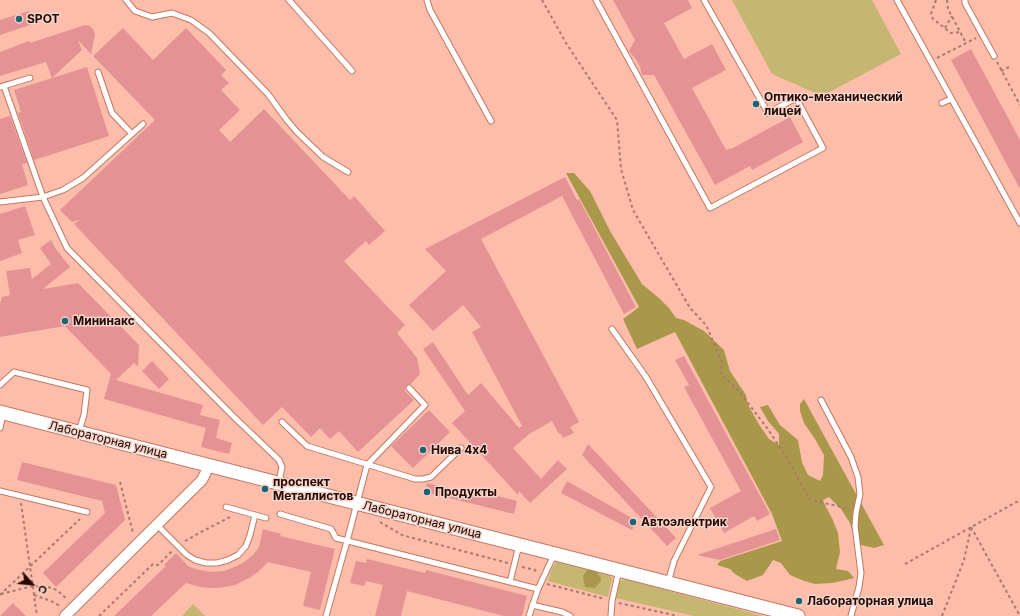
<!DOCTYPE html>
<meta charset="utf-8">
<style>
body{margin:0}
#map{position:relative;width:1020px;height:616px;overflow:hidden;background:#fdbdaa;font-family:Inter,sans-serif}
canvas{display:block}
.north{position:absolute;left:12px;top:564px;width:40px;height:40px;-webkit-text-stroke:3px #f4d3c9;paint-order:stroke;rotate:117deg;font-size:11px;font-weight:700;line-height:16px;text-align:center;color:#250a03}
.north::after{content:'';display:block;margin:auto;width:14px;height:18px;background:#250a03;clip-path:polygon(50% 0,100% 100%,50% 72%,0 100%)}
</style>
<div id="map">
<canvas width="1020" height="616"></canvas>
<div class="north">С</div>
</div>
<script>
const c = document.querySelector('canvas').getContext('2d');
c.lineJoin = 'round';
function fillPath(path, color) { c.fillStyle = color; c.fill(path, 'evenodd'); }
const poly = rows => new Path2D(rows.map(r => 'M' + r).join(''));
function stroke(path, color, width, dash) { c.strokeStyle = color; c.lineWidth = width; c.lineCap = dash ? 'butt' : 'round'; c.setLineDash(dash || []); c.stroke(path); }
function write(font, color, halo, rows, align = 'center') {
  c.font = font + ' Inter,sans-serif'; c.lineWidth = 3; c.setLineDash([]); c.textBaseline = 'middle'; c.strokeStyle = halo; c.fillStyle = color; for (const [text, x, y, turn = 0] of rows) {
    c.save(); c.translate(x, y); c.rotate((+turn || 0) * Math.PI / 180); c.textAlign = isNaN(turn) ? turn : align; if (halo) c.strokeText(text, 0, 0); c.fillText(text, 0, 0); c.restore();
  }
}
const green = poly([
 [732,0,872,0,901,54,822,96,772,74],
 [558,559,609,572,611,575,612,579,608,597,548,581,551,570],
 [625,579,763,616,694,616,616,598,619,581],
 [193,604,205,616,182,616]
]);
const forest = poly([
 [566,173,574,173,590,191,610,231,642,284,660,299,669,308,676,318,684,320,704,331,724,350,730,371,746,395,748,405,760,426,769,439,779,445,779,434,768,421,760,407,768,405,780,425,798,440,802,462,808,475,820,481,823,475,824,455,815,439,804,423,800,411,800,404,804,399,884,545,874,548,861,545,855,540,850,523,841,509,829,497,823,500,826,507,832,518,838,533,840,552,836,569,848,571,854,578,846,580,832,583,815,584,804,581,790,575,781,563,773,560,763,575,747,581,735,574,730,569,717,565,720,561,782,541,772,514,675,332,637,349,623,319,639,307],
 [587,570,595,570,601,578,600,582,595,588,585,587,583,576]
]);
const building = poly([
 [613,0,688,0,692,8,664,23,684,59,712,44,726,70,692,88,726,150,731,148,731,149,790,117,803,142,752,170,750,166,715,185,654,75,642,75,640,67,637,61,629,51,635,40],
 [29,11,33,24,0,35,0,20],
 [85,25,90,26,93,29,95,34,91,54,78,40,82,50,52,78,46,62,0,76,0,52,29,41,30,43],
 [123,28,153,60,186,28,226,70,221,75,229,83,221,90,240,110,219,130,230,142,264,109,350,200,354,196,385,231,369,245,366,241,344,261,405,325,397,333,417,358,420,374,411,384,408,384,405,387,405,391,414,400,358,452,339,431,330,439,320,428,311,437,282,407,263,425,74,224,80,220,72,222,60,210,155,120,93,56],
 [971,49,1020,140,1020,189,951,60],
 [87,67,109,136,34,160,18,113,21,112,14,90],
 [10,116,27,163,22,164,28,185,0,194,0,119],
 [565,177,577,200,579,199,636,307,624,314,562,196,481,239,579,422,570,427,574,433,563,438,560,433,559,434,552,421,529,434,513,448,541,479,558,460,567,469,530,503,519,491,518,495,452,423,465,411,423,349,433,342,468,395,481,383,519,428,522,426,472,332,481,327,463,305,433,331,409,305,446,271,425,249],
 [25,206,35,235,18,240,22,253,0,261,0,214],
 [51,240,56,249,70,267,43,289,78,283,139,345,138,367,134,363,116,380,203,405,200,415,220,420,216,438,232,443,229,454,201,447,206,428,104,399,111,374,65,326,0,337,0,304,2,297,10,295,6,271,30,268,32,279,51,264,40,248],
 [684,356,770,514,757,521,754,516,724,533,710,508,741,491,684,387,689,385,675,360],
 [152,361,169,379,159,389,142,371],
 [429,410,450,432,413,468,391,446],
 [588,444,676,538,667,546,582,455],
 [22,462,116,485,125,520,56,587,43,573,105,513,102,501,17,480],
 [567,481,637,521,632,530,561,493],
 [427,483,481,496,482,492,517,501,514,514,425,492],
 [263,529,281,534,280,536,335,549,320,610,303,606,311,572,268,562,258,572,251,577,235,585,218,588,209,588,200,587,186,583,151,616,114,616,166,566,164,565,176,553,188,566,196,569,210,572,223,571,230,569,243,563,253,555,259,547],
 [776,529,780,540,720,560,697,555],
 [367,559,425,573,426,570,527,596,522,616,504,616,407,591,401,616,375,616,383,585,366,581,364,586,350,583,356,561,366,563],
 [13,603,26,616,0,616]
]);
const path = poly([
 [542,0,566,43,617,120,621,169,633,210,690,308,706,325,722,362,721,375,738,390,767,428,787,458,810,500,838,506,850,510],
 [936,0,931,14,933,19,951,33,961,32],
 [947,0,948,9,966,43],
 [945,28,952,16],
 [937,58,976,38],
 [997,62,1020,105],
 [1001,71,1009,67],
 [120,482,133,533],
 [21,503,37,616],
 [380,522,402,535,508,563],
 [971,527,1020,616],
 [185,541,203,531,232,516],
 [905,564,1020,500],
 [522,567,535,570,537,574],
 [547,584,605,599],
 [1,594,33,586,48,587,57,590,67,599],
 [0,595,80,519],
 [34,595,51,601,60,606],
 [619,603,678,616],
 [99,616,153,564,158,565,173,550],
 [942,616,964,560,971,528]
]);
const service = poly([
 [126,0,135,11,152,17,172,13,191,20,209,33,268,94,286,119,297,132,323,157,348,172],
 [289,0,352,71],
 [427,0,430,10,491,121],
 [596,0,710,208,823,148,796,98,768,113,704,0],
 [897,0,1020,223],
 [965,0,965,3,994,56],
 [98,72,112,113,132,134],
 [4,86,43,197,67,248,233,416,279,460,282,467,279,482],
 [0,87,30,78],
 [942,103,951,99],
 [0,202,43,197,63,190,83,178,143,124],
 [612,329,646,377,711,487,674,561,668,583],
 [0,385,14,372,87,390,84,415,79,431],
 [821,400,851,457,858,477,860,494,856,513,855,526,861,573,859,587,851,616],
 [282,422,307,446,415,479,423,479,431,477,461,448],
 [0,428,3,414],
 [0,491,87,512],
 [226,507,266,518],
 [280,514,331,529,336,538,538,589],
 [157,525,187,555,195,560,206,563,217,563,228,560,238,555,246,546,250,535,255,515],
 [510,582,519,545],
 [532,605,562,612,570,616],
 [326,616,347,541,367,465,425,405,409,388],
 [529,616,538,589,552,559,553,554],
 [611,616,612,601,619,570]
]);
const minor = poly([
 [65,616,196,486,202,480,206,472,208,465]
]);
const tertiary = poly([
 [0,412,798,616]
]);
const markers = [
 [19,19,4,"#1d6373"],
 [756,104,4,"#1d6373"],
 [65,321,4,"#1d6373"],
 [423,450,4,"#1d6373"],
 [265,489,4,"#1d6373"],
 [427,492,4,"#1d6373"],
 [633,522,4,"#1d6373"],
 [799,601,4,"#1d6373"]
];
const poiNames = [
 ["SPOT",27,19],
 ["Оптико-механический",764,97],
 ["лицей",764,111],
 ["Мининакс",73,321],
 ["Нива 4х4",431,450],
 ["проспект",273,482],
 ["Металлистов",273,496],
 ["Продукты",435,492],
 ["Автоэлектрик",641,522],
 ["Лабораторная улица",807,601]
];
const streetNames = [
 ["Лабораторная улица",108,440,14],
 ["Лабораторная улица",422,520,14]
];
fillPath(green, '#c5b771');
fillPath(forest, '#a9984a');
fillPath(building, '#e59295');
stroke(service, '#c27862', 7);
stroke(minor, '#c27862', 12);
stroke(tertiary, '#c27862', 15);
stroke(path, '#ab796b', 2, [3, 3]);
stroke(service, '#fff', 5);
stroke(minor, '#fff', 10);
stroke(tertiary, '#fff', 13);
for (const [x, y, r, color] of markers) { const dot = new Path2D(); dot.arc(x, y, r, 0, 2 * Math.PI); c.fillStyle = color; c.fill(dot); stroke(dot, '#f4d3c9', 1.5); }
write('bold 12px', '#250a03', '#f4d3c9', poiNames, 'left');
write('12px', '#250a03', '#f4d3c9', streetNames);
</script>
